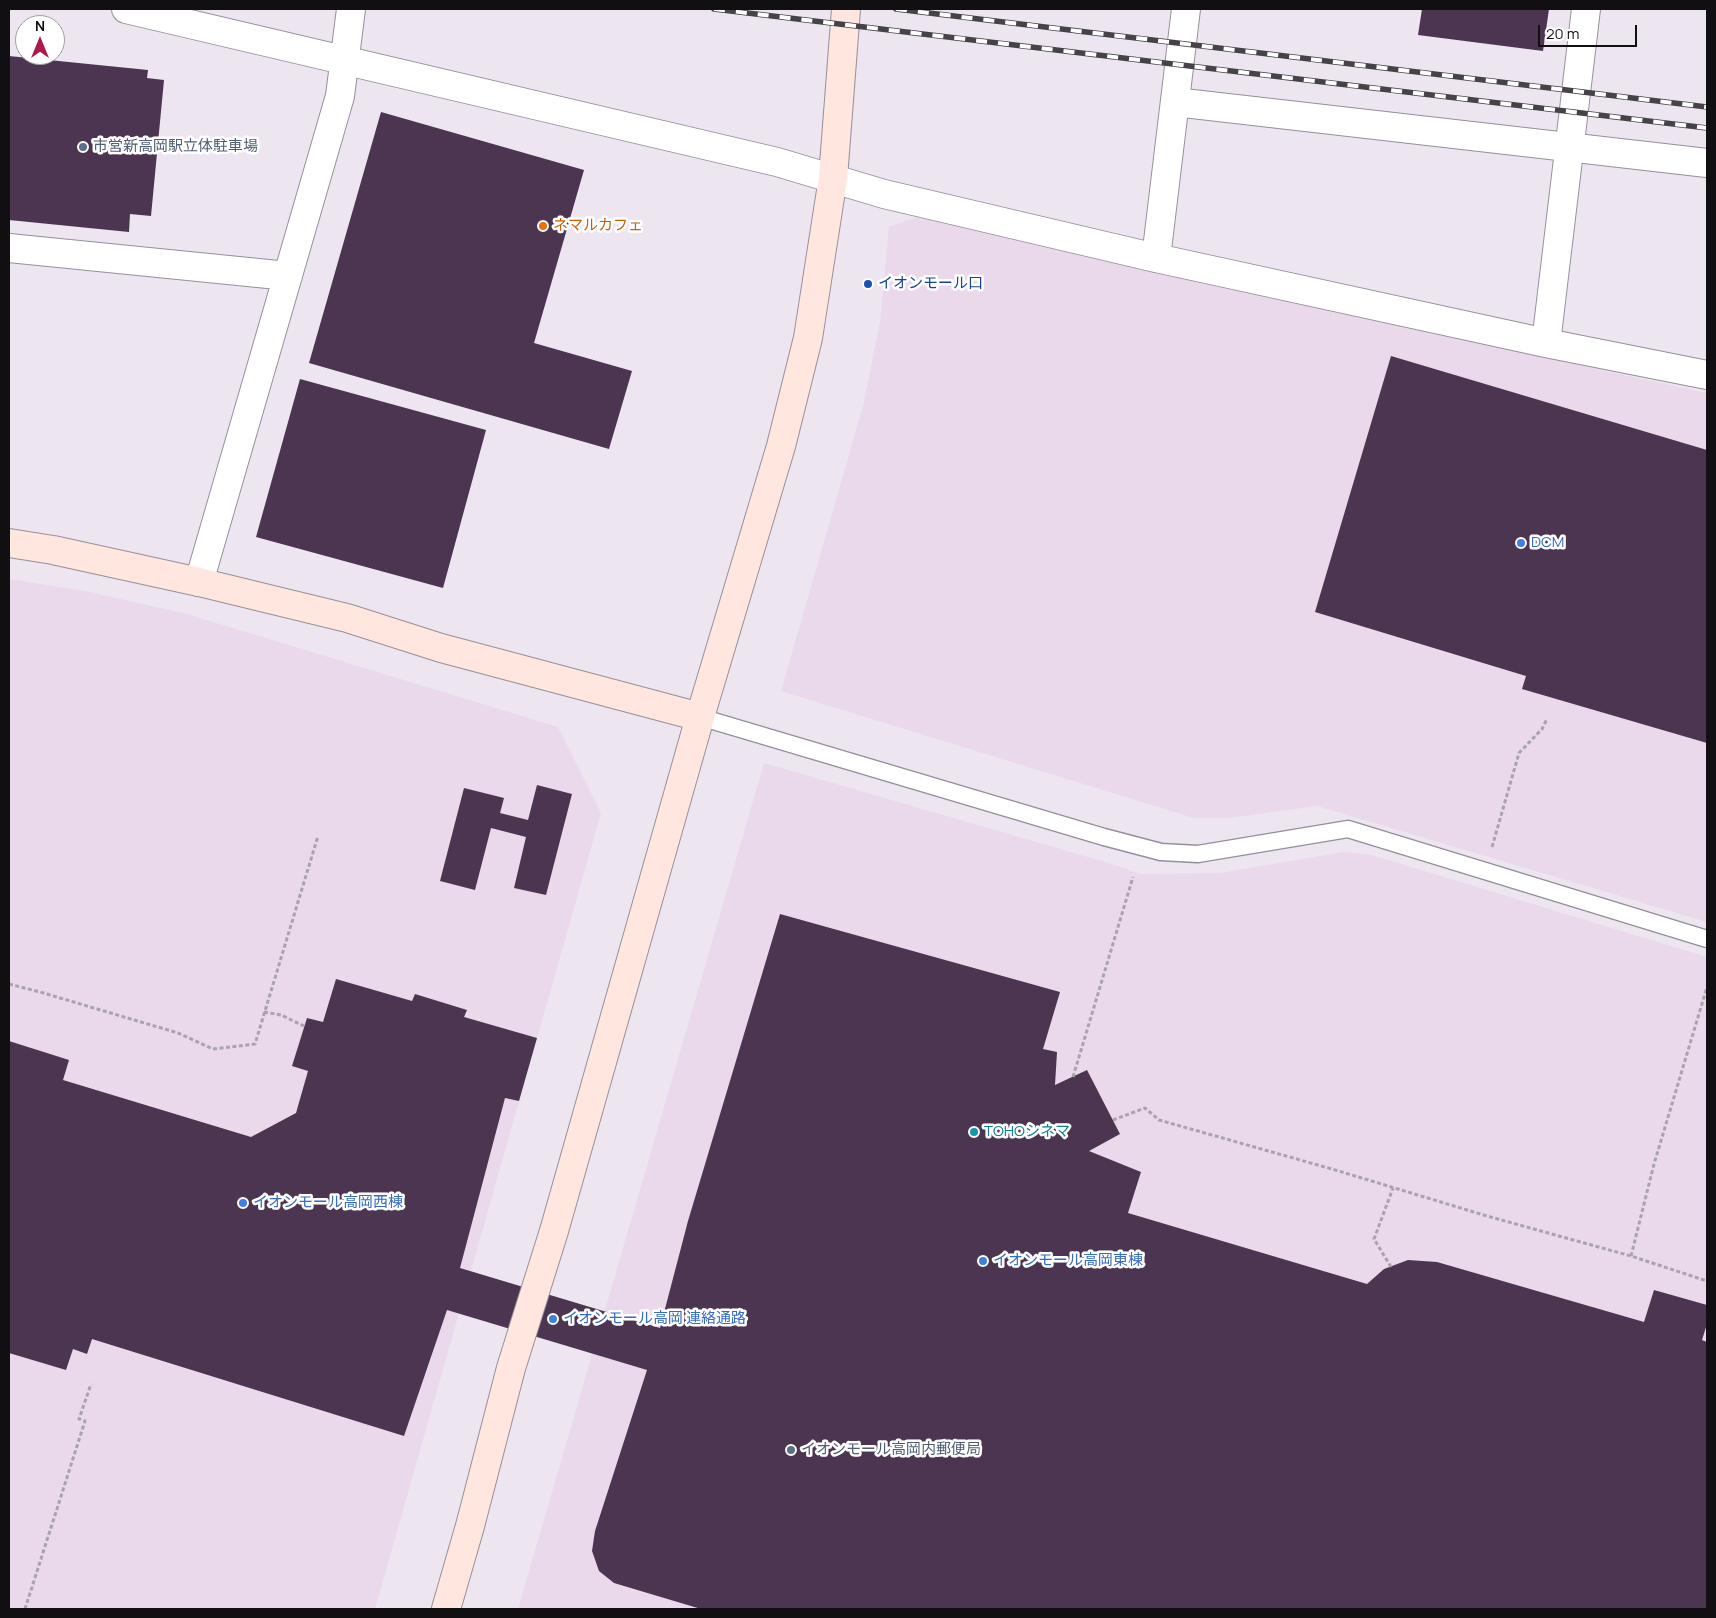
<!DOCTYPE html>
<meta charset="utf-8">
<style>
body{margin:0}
#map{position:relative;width:1716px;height:1618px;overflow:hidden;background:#ede6f1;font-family:Manrope,sans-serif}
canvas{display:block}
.frame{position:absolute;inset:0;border:10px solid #120f13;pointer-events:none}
.north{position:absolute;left:15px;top:15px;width:50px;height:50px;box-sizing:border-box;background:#fff;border:1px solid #a09fa1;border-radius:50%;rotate:0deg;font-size:14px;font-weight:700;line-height:20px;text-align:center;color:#120f13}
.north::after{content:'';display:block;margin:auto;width:18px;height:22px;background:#ad1a4a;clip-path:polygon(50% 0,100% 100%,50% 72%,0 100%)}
.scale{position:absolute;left:1538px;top:25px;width:99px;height:22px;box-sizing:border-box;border:2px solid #120f13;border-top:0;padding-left:6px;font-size:15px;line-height:18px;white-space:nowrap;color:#120f13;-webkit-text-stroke:4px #fff;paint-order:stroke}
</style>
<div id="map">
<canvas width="1716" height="1618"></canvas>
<div class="frame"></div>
<div class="north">N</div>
<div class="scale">20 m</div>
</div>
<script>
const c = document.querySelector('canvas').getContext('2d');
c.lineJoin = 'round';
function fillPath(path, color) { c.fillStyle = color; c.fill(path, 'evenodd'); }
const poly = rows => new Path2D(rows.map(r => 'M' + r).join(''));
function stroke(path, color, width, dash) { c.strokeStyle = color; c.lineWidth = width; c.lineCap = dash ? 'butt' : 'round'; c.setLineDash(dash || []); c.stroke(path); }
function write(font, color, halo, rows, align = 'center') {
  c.font = font + ' Manrope,"Noto Sans JP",sans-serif'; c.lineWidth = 5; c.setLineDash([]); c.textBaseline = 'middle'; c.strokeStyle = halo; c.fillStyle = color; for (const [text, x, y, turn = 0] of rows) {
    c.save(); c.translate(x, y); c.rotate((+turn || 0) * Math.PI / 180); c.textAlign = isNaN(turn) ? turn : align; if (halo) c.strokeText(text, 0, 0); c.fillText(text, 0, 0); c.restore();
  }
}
const commercial = poly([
 [917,217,1204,284,1707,393,1707,922,1317,806,1228,818,1194,818,781,691,864,402,880,322,889,227],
 [9,579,85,591,187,614,558,727,601,813,375,1609,9,1609],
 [764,763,1112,864,1141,874,1220,873,1345,852,1372,855,1707,957,1707,1609,518,1609]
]);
const building = poly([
 [1422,9,1549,9,1543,51,1418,35],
 [9,56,148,70,147,78,164,80,151,216,130,214,129,232,9,220],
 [381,112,584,170,534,343,632,371,609,449,309,363],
 [1391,356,1707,450,1707,743,1522,689,1526,676,1315,612],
 [300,379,486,430,443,588,256,537],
 [537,785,572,794,546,895,514,888,526,837,491,828,475,890,440,881,464,788,504,798,500,813,528,820],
 [780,914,1060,992,1043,1049,1057,1052,1055,1085,1087,1070,1120,1134,1089,1151,1141,1172,1128,1213,1367,1284,1384,1269,1408,1260,1437,1262,1644,1322,1654,1290,1707,1305,1707,1324,1702,1340,1707,1342,1707,1609,701,1609,614,1583,599,1571,592,1551,595,1531,647,1370,447,1310,404,1436,92,1339,87,1354,73,1349,66,1370,9,1353,9,1041,69,1060,63,1080,251,1137,296,1113,308,1071,292,1066,307,1018,323,1022,336,979,412,1001,415,994,467,1010,464,1017,537,1038,519,1101,505,1098,460,1268,660,1328,688,1221]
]);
const path = poly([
 [1492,847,1519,753,1542,729,1547,719],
 [9,984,40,992,178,1033,213,1049,255,1044,318,836],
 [264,1012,281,1015,304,1026],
 [1073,1077,1133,877],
 [1113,1120,1145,1108,1159,1120,1332,1169,1487,1216,1631,1256,1707,1281],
 [1631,1256,1654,1164,1707,987],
 [1391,1267,1374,1239,1393,1188],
 [25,1609,85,1421,79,1419,91,1384]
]);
const lane = poly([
 [700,717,1104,837,1161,852,1198,854,1348,829,1707,939]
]);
const street = poly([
 [126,9,777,162,884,194,1156,258,1546,343,1707,375],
 [1175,102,1707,163],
 [9,248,288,276],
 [1156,258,1186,9],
 [1546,343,1586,9],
 [199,582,340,96,351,9]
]);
const secondary = poly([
 [9,543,53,550,199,582,347,618,441,648,700,717],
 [446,1609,470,1526,511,1368,554,1231,700,717,781,446,808,338,833,178,846,9]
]);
const rail = poly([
 [714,9,1707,128],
 [896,9,1707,107]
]);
const markers = [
 [83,147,5,"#5c6f8a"],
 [543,226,5,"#e8710a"],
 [868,284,5,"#1a4fb4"],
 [1521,543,5,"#3f7fe0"],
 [974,1132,5,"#0f9aa8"],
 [243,1203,5,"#3f7fe0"],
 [983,1261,5,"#3f7fe0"],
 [553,1319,5,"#3f7fe0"],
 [791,1450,5,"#5c6f8a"]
];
const serviceNames = [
 ["市営新高岡駅立体駐車場",93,147],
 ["イオンモール高岡内郵便局",801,1450]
];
const foodNames = [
 ["ネマルカフェ",553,226]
];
const transitNames = [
 ["イオンモール口",878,284]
];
const shopNames = [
 ["DCM",1531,543],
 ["イオンモール高岡西棟",253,1203],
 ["イオンモール高岡東棟",993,1261],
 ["イオンモール高岡 連絡通路",563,1319]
];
const cultureNames = [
 ["TOHOシネマ",984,1132]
];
fillPath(commercial, '#ead9ea');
fillPath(building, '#4b3551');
stroke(lane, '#968f99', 19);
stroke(street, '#968f99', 30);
stroke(secondary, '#968f99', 30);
stroke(path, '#a9a3ac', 3, [4, 2.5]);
stroke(lane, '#fff', 16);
stroke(street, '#fff', 28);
stroke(secondary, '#ffe7df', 28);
stroke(rail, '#464248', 5.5);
stroke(rail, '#fff', 4, [11]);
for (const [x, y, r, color] of markers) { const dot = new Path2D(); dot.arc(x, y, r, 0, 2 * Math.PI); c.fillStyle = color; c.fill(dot); stroke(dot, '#fff', 2); }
write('15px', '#4e5e75', '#fff', serviceNames, 'left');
write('15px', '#c56008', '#fff', foodNames, 'left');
write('15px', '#164399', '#fff', transitNames, 'left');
write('15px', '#366cbe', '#fff', shopNames, 'left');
write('15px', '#0d838f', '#fff', cultureNames, 'left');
</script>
